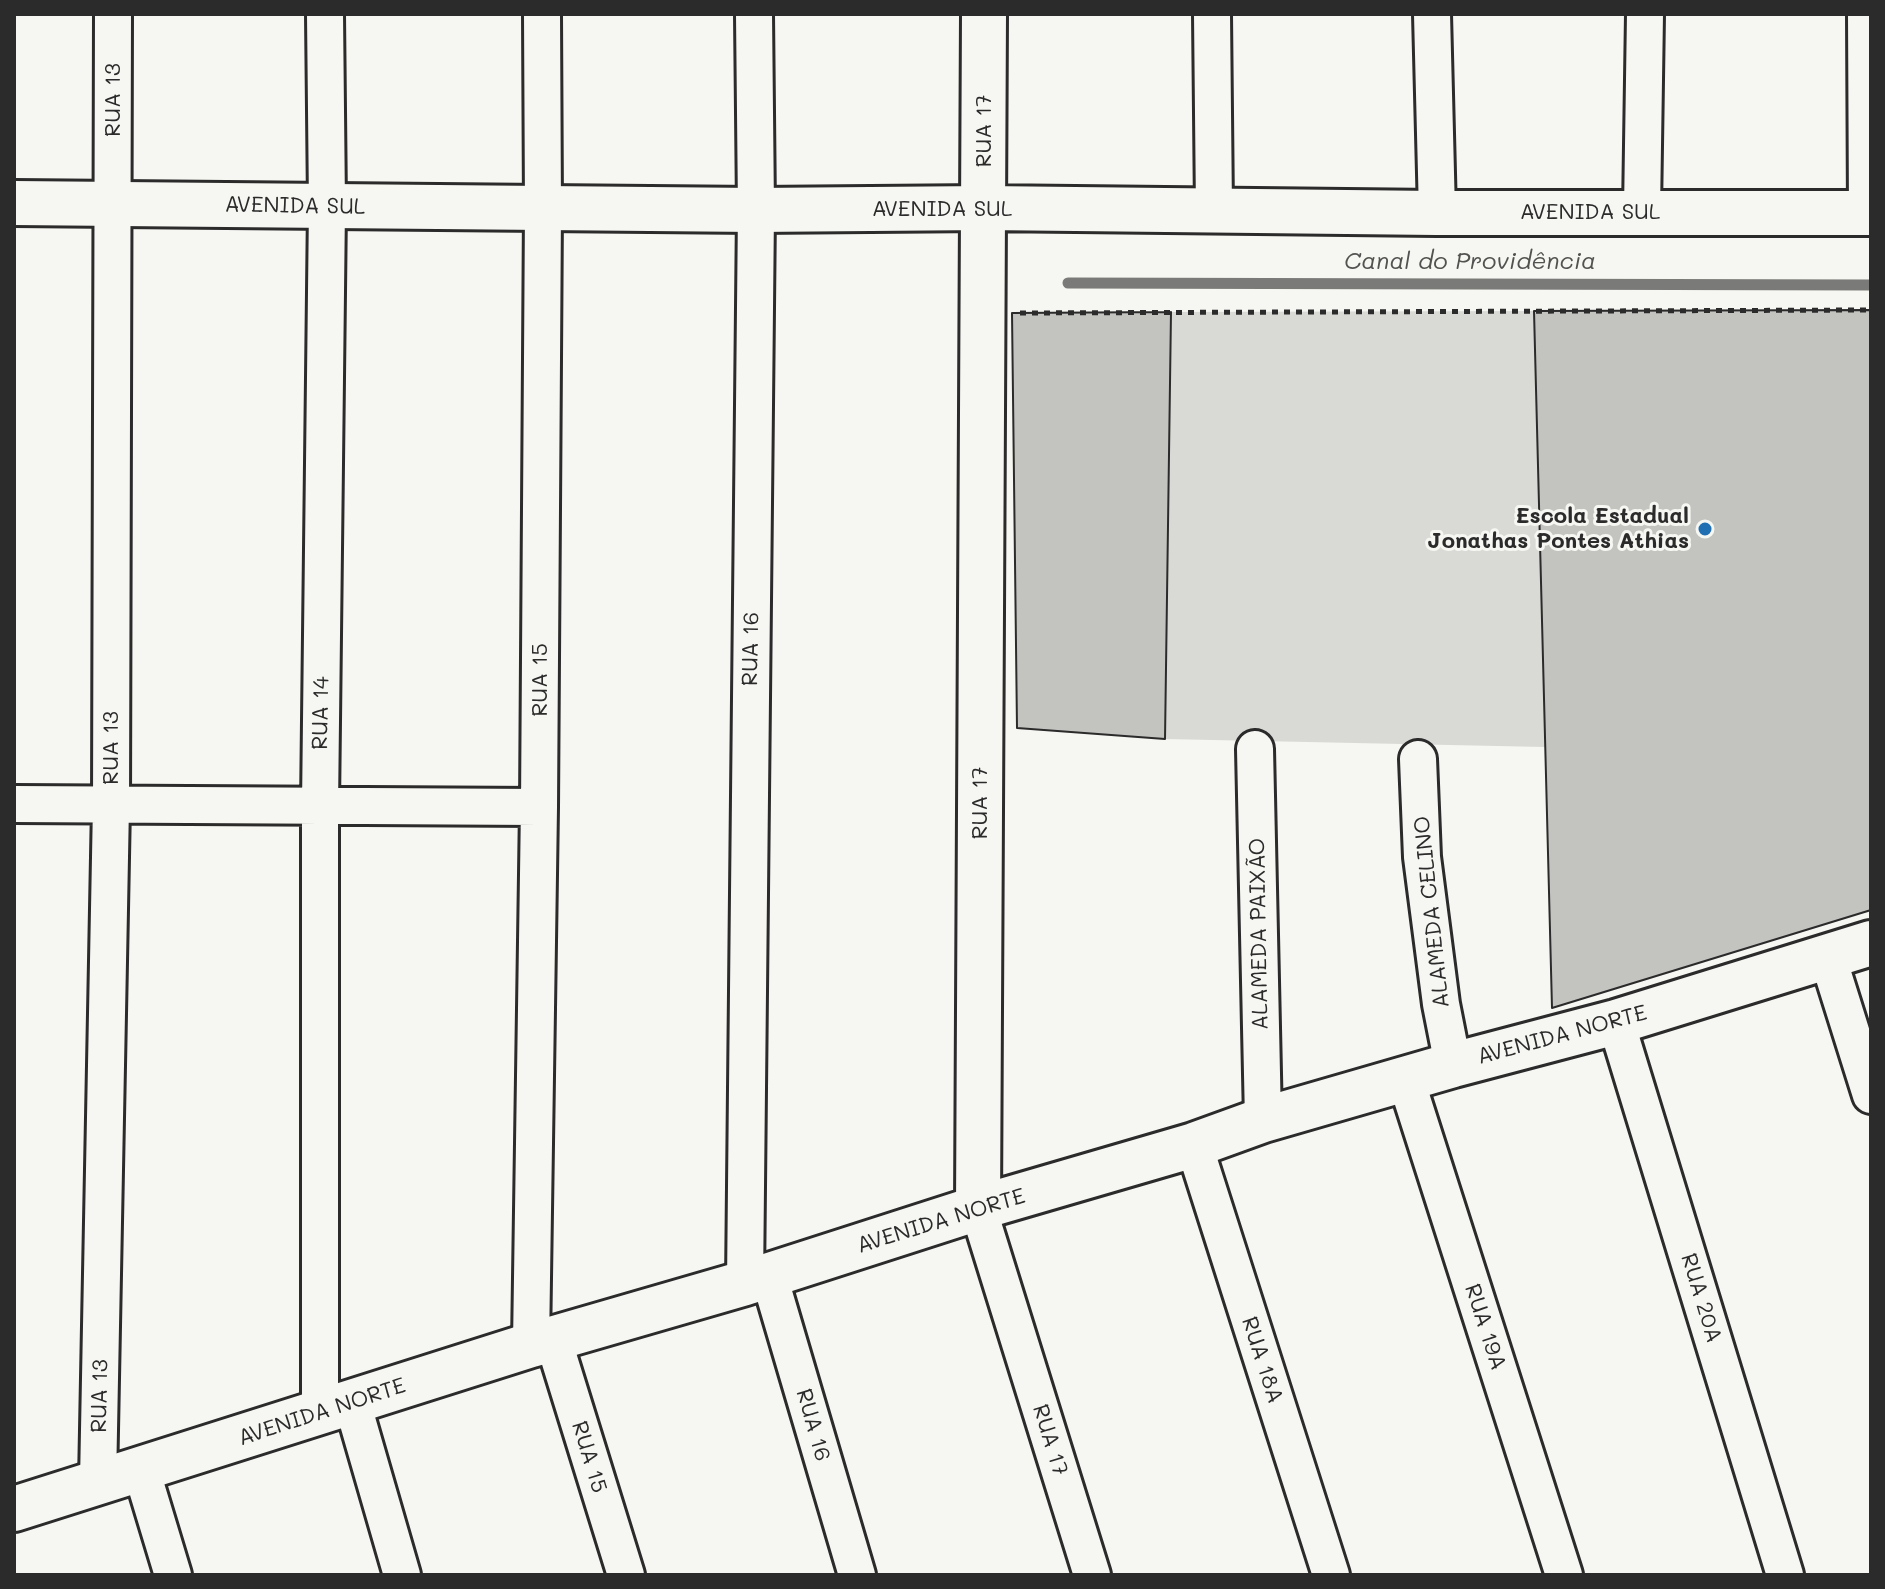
<!DOCTYPE html>
<meta charset="utf-8">
<style>
body{margin:0}
#map{position:relative;width:1885px;height:1589px;overflow:hidden;background:#f6f6f2;font-family:Mali,sans-serif}
canvas{display:block}
.frame{position:absolute;inset:0;border:16px solid #2b2b2b;pointer-events:none}
</style>
<div id="map">
<canvas width="1885" height="1589"></canvas>
<div class="frame"></div>
</div>
<script>
const c = document.querySelector('canvas').getContext('2d');
c.lineJoin = 'round';
function fillPath(path, color) { c.fillStyle = color; c.fill(path, 'evenodd'); }
const poly = rows => new Path2D(rows.map(r => 'M' + r).join(''));
function stroke(path, color, width, dash) { c.strokeStyle = color; c.lineWidth = width; c.lineCap = dash ? 'butt' : 'round'; c.setLineDash(dash || []); c.stroke(path); }
function write(font, color, halo, rows, align = 'center') {
  c.font = font + ' Mali,sans-serif'; c.lineWidth = 6; c.setLineDash([]); c.textBaseline = 'middle'; c.strokeStyle = halo; c.fillStyle = color; for (const [text, x, y, turn = 0] of rows) {
    c.save(); c.translate(x, y); c.rotate((+turn || 0) * Math.PI / 180); c.textAlign = isNaN(turn) ? turn : align; if (halo) c.strokeText(text, 0, 0); c.fillText(text, 0, 0); c.restore();
  }
}
const green = poly([
 [1534,311,1545,747,1165,739,1171,312]
]);
const stream = poly([
 [1068,283,1871,285]
]);
const building = poly([
 [1871,310,1871,910,1552,1008,1534,311,1871,310],
 [1171,312,1165,739,1017,728,1012,313,1171,312]
]);
const path = poly([
 [1020,313,1871,310]
]);
const street = poly([
 [1212,14,1214,211],
 [1432,14,1437,213],
 [1866,14,1867,213],
 [1642,211,1645,14],
 [1255,749,1263,1120],
 [1418,759,1422,857,1441,1004,1453,1065],
 [14,804,539,807],
 [1828,958,1871,1095],
 [1616,1022,1785,1575],
 [1406,1080,1564,1575],
 [1194,1145,1331,1575],
 [978,1208,1092,1575],
 [769,1276,857,1575],
 [745,1283,756,210,754,14],
 [553,1339,626,1575],
 [531,1345,539,807,543,209,542,14],
 [352,1402,402,1575],
 [320,1413,320,806,327,206,325,14],
 [141,1469,173,1575],
 [98,1482,111,805,113,14]
]);
const secondary = poly([
 [14,203,756,210,985,208,1437,213,1871,213],
 [978,1208,984,14],
 [14,1509,531,1345,745,1283,978,1208,1194,1145,1263,1120,1453,1065,1616,1022,1871,943]
]);
const markers = [
 [1705,529,8,"#1f6fb2"]
];
const streetNames = [
 ["RUA 13",113,100,-90],
 ["RUA 17",984,131,-90],
 ["AVENIDA SUL",295,206,1],
 ["AVENIDA SUL",942,209],
 ["AVENIDA SUL",1590,212],
 ["RUA 16",751,649,-89],
 ["RUA 15",540,680,-90],
 ["RUA 14",321,713,-89],
 ["RUA 13",111,748,-90],
 ["RUA 17",980,803,-90],
 ["ALAMEDA CELINO",1432,912,-96],
 ["ALAMEDA PAIXÃO",1259,934,-91],
 ["AVENIDA NORTE",1562,1035,-15],
 ["AVENIDA NORTE",941,1221,-17],
 ["RUA 20A",1701,1298,73],
 ["RUA 19A",1485,1327,72],
 ["RUA 18A",1262,1360,72],
 ["RUA 13",100,1396,-89],
 ["AVENIDA NORTE",322,1412,-18],
 ["RUA 16",813,1425,74],
 ["RUA 17",1050,1440,73],
 ["RUA 15",589,1457,73]
];
const poiNames = [
 ["Escola Estadual",1689,516],
 ["Jonathas Pontes Athias",1689,541]
];
const waterNames = [
 ["Canal do Providência",1470,262]
];
fillPath(green, '#d9d9d5');
stroke(stream, '#7a7a78', 11);
fillPath(building, '#c3c3c0');
stroke(building, '#2b2b2b', 2);
stroke(street, '#2b2b2b', 42);
stroke(secondary, '#2b2b2b', 50);
stroke(path, '#2b2b2b', 5, [6, 6]);
stroke(street, '#f6f6f2', 36);
stroke(secondary, '#f6f6f2', 44);
for (const [x, y, r, color] of markers) { const dot = new Path2D(); dot.arc(x, y, r, 0, 2 * Math.PI); c.fillStyle = color; c.fill(dot); stroke(dot, '#f6f6f2', 3); }
write('22px', '#2b2b2b', '#f6f6f2', streetNames);
write('bold 22px', '#2b2b2b', '#f6f6f2', poiNames, 'right');
write('italic 24px', '#525251', '#f6f6f2', waterNames);
</script>
